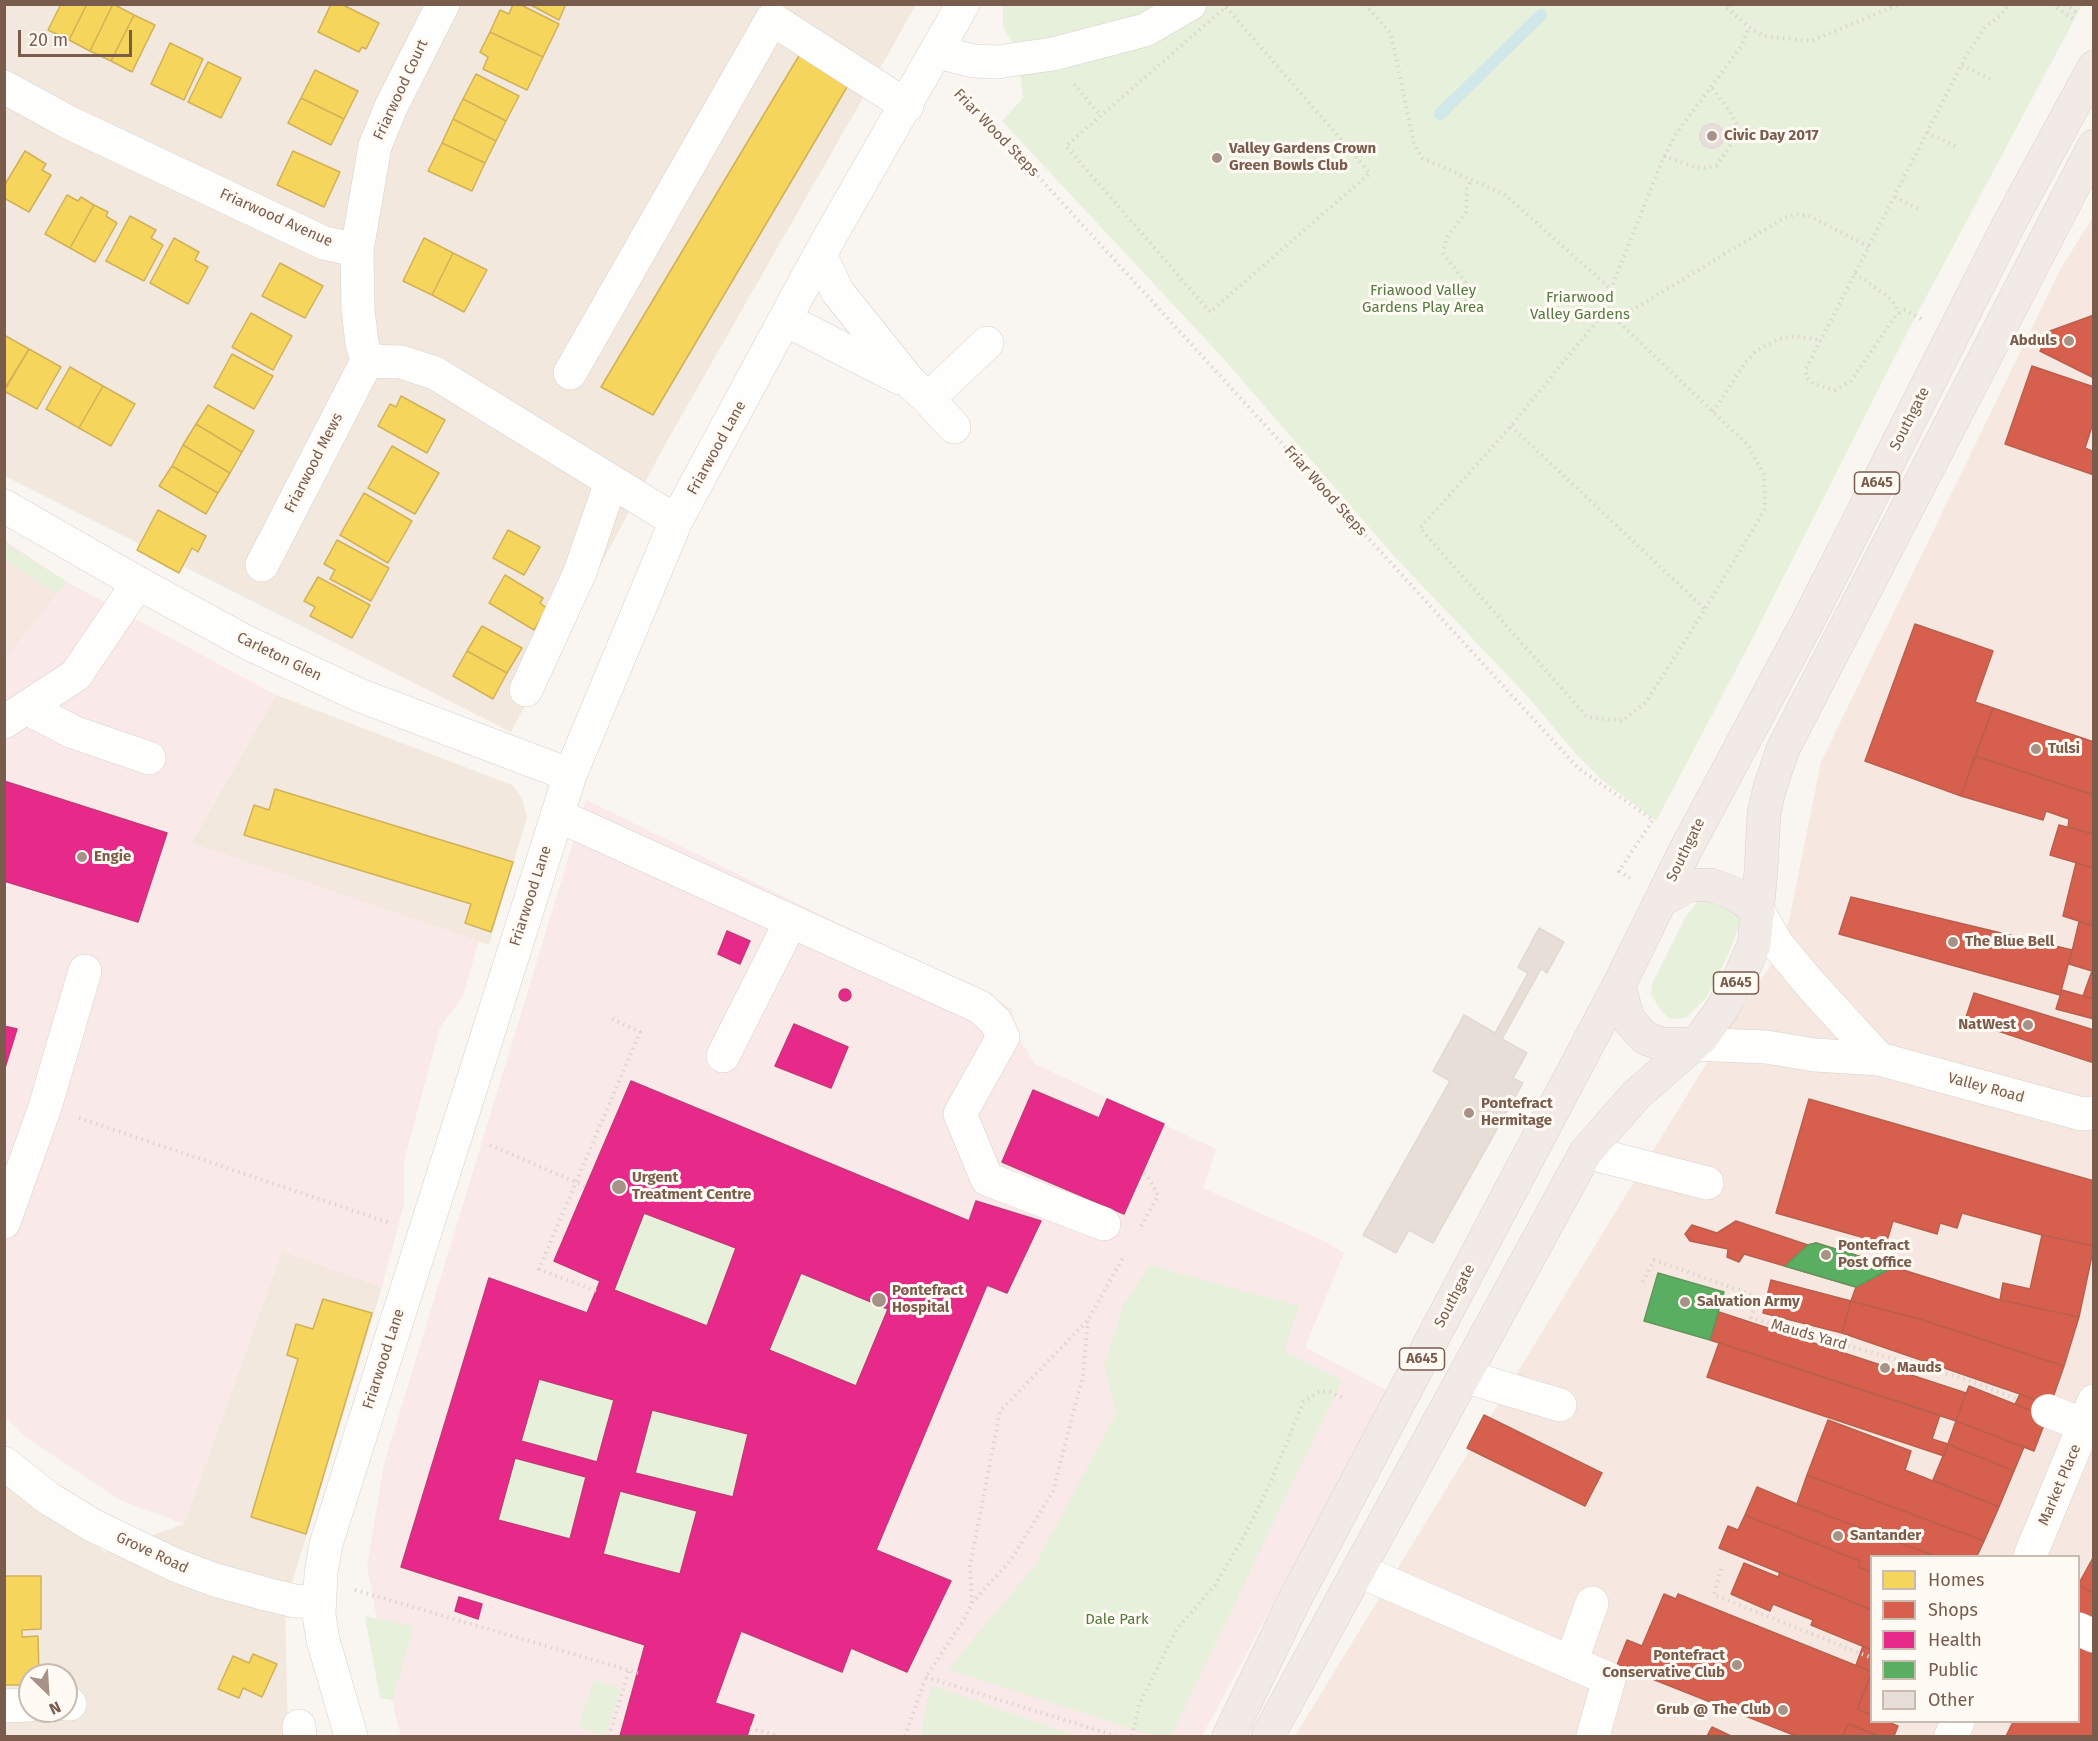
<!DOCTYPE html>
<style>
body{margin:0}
#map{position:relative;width:2098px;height:1741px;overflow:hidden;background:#f9f5f0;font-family:"Fira Sans",sans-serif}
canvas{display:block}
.frame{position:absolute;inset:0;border:6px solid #7a5c4d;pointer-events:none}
.legend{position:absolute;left:1870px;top:1555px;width:210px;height:168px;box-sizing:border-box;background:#fffaf3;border:2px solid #cabbb1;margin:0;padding:8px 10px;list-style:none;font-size:18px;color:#7a5c4d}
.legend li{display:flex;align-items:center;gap:12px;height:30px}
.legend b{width:30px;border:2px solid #cabbb1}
.north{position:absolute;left:18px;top:1663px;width:60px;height:60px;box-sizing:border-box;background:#fffaf3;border:2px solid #cabbb1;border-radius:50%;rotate:155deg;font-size:16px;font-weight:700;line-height:24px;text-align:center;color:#7a5c4d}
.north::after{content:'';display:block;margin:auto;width:21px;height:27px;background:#a69286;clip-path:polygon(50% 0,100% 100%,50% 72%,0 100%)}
.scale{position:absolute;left:18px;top:30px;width:114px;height:27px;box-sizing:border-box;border:3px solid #7a5c4d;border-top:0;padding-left:8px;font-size:18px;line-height:21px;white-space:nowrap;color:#7a5c4d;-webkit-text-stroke:4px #fffaf3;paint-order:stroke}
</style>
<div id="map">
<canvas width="2098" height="1741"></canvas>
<div class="frame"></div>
<ul class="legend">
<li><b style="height:16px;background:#f6d55c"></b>Homes</li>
<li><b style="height:16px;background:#d6604d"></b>Shops</li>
<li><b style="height:16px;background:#e7298a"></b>Health</li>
<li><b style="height:16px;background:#5aae61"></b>Public</li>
<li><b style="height:16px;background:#e6ded7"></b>Other</li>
</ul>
<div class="north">N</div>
<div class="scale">20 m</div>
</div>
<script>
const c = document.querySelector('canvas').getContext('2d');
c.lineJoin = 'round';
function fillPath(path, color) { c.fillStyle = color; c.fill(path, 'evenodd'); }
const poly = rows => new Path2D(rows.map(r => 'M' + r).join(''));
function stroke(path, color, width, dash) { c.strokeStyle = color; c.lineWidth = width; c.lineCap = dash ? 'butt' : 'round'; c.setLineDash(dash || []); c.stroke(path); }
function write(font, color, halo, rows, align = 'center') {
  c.font = font + ' "Fira Sans",sans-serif'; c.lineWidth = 6; c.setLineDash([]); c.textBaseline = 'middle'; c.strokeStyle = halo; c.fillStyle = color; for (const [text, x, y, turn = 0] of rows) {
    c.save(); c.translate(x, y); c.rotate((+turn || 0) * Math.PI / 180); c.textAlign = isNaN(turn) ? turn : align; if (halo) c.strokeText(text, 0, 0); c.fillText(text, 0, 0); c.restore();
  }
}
const residential = poly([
 [4,5,916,5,667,441,511,732,5,476],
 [276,695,512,785,522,798,527,817,489,945,191,843],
 [282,1251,382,1287,285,1606,288,1736,5,1736,4,1483,105,1552,184,1524],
 [30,1675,66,1675,66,1711,30,1711]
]);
const commercial = poly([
 [2093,217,2093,1736,1295,1736,1722,1038,1784,945,1821,762,2061,268],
 [1872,1556,2078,1556,2078,1722,1872,1722],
 [5,541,67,582,5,660]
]);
const medical = poly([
 [67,582,276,695,191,843,479,941,462,998,440,1027,404,1161,404,1204,382,1287,282,1251,184,1524,120,1500,27,1438,5,1417,4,660],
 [586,800,1011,1008,1018,1037,1035,1064,1216,1149,1203,1188,1324,1241,1344,1253,1305,1347,1388,1391,1202,1736,1076,1736,932,1686,920,1736,401,1736,395,1714,367,1567,384,1464]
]);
const green = poly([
 [1003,5,2082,5,1908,331,1749,645,1656,821,1602,780,1576,754,1529,698,1394,556,1224,359,1002,121,1023,98,1021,80,1015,48,1003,26],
 [4,544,5,544,67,582,57,594,5,560],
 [1708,898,1732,906,1739,917,1739,926,1729,953,1707,997,1687,1017,1678,1019,1668,1018,1660,1009,1651,994,1652,984,1686,916,1697,902],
 [644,1213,736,1248,707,1326,614,1290],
 [1150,1265,1299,1306,1284,1351,1342,1380,1171,1736,1153,1736,948,1669,1034,1567,1116,1414,1104,1366,1124,1304],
 [801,1273,888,1309,856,1386,769,1350],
 [539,1379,614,1400,597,1462,521,1441],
 [652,1410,748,1434,733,1497,635,1473],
 [515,1458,586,1477,570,1539,498,1520],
 [620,1491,697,1511,680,1574,603,1554],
 [365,1616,414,1626,392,1700,380,1698],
 [594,1680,621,1689,605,1736,578,1727],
 [931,1685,1076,1736,920,1736]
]);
const homes = poly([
 [61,4,87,4,69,40,48,30,61,4],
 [87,4,113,4,90,51,69,40,87,4],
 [113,4,134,15,111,61,90,51,113,4],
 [331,4,341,4,379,23,366,49,362,47,359,52,318,32,331,4],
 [513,4,519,4,559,24,543,57,490,32,500,10,509,14,513,4],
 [529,4,566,4,559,20,529,4],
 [134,15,155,25,132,72,111,61,134,15],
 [490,32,543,57,527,90,483,69,488,57,480,52,490,32],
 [170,43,203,59,184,100,151,84,170,43],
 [803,49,850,82,653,415,601,387,803,49],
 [208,62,241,78,221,118,188,102,208,62],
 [315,70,358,91,344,119,301,98,315,70],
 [476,74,519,96,506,121,463,99,476,74],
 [301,98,344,119,331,145,288,123,301,98],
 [463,99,506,121,496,141,453,119,463,99],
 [453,119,496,141,485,163,442,143,453,119],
 [442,143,485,163,472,191,428,171,442,143],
 [25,151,46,164,42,170,51,175,29,212,4,198,4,186,25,151],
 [293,151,340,172,324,207,277,185,293,151],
 [67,195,78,201,81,197,94,205,70,248,45,234,67,195],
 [94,205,108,212,106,216,117,223,95,262,70,248,94,205],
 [130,216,156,230,151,238,163,245,144,281,106,261,130,216],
 [174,238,199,252,195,260,208,267,188,304,150,283,174,238],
 [424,238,453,253,432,295,403,281,424,238],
 [453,253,487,270,464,312,432,295,453,253],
 [280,263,323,286,305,318,262,296,280,263],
 [251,313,292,336,273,370,232,347,251,313],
 [4,335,29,349,4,390,4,335],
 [29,349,61,367,37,409,4,391,29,349],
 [232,354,273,376,254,409,214,387,232,354],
 [70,367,103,386,79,428,46,409,70,367],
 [103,386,135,404,111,446,79,428,103,386],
 [401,396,445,420,427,453,378,426,390,404,396,407,401,396],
 [208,405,254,431,242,452,196,424,208,405],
 [196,424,242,452,230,473,183,445,196,424],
 [183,445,230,473,218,493,172,466,183,445],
 [392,446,439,473,415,514,368,488,392,446],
 [172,466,218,493,206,514,159,486,172,466],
 [364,493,412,521,388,563,340,535,364,493],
 [158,510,206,536,198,552,192,548,179,573,137,550,158,510],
 [508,530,540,547,524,575,493,558,508,530],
 [337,540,389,568,371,601,330,579,335,570,324,564,337,540],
 [505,575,543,598,540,603,547,608,534,630,489,603,505,575],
 [318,577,370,605,352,638,310,616,315,607,304,601,318,577],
 [482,626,522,648,507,673,467,651,482,626],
 [467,651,507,673,493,699,453,676,467,651],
 [275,789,513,862,491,932,465,923,471,904,244,835,254,805,269,810,275,789],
 [323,1299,372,1313,306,1534,251,1517,298,1359,287,1355,296,1324,313,1329,323,1299],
 [4,1576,41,1576,41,1629,22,1630,22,1637,38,1636,39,1675,30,1675,30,1685,4,1685,4,1576],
 [253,1654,277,1664,262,1697,243,1688,239,1698,218,1689,233,1656,249,1663,253,1654]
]);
const shops = poly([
 [2094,315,2094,378,2040,351,2050,331,2094,315],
 [2032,366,2094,387,2094,420,2085,448,2094,452,2094,475,2005,444,2032,366],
 [1915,624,1993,651,1975,702,1993,708,1961,796,1865,761,1915,624],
 [1993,708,2094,742,2094,795,1975,756,1993,708],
 [1975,756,2094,795,2094,834,2068,827,2069,819,2046,811,2043,820,1961,796,1975,756],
 [2059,825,2094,834,2094,868,2050,855,2059,825],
 [2076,863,2094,868,2094,926,2063,916,2076,863],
 [1851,897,2072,950,2060,995,1839,934,1851,897],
 [2079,922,2094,926,2094,999,2083,996,2092,971,2069,964,2079,922],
 [2062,990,2094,999,2094,1019,2056,1009,2062,990],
 [1974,993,2094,1030,2094,1061,2091,1062,1965,1020,1974,993],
 [1809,1099,2094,1181,2094,1246,2042,1235,1962,1213,1957,1228,1940,1223,1937,1234,1893,1221,1886,1244,1776,1213,1809,1099],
 [1736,1221,1808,1245,1816,1243,2000,1300,2079,1317,2064,1366,1919,1319,1851,1301,1856,1287,1744,1254,1739,1262,1727,1257,1728,1249,1690,1241,1685,1234,1692,1225,1717,1233,1736,1221],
 [2042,1235,2094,1246,2079,1317,2000,1300,2003,1283,2030,1289,2042,1235],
 [1771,1280,1851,1301,1842,1333,1763,1313,1771,1280],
 [1851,1301,1919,1319,2064,1366,2050,1406,2020,1394,1842,1333,1851,1301],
 [1719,1312,1966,1393,1956,1421,1710,1340,1719,1312],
 [1719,1343,1940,1415,1932,1439,1948,1444,1944,1456,1707,1377,1719,1343],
 [1969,1386,2047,1417,2034,1451,1956,1421,1969,1386],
 [2020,1394,2050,1406,2047,1417,2015,1404,2020,1394],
 [1484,1415,1602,1473,1585,1506,1467,1448,1484,1415],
 [1828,1420,1911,1451,1905,1470,1999,1507,1984,1541,1807,1475,1828,1420],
 [1956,1421,2024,1447,2014,1471,1948,1444,1956,1421],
 [1948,1444,2014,1471,1999,1507,1933,1480,1948,1444],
 [1807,1475,1984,1541,1977,1556,1935,1556,1797,1504,1807,1475],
 [1757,1487,1797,1504,1935,1556,1872,1556,1872,1572,1858,1567,1860,1561,1745,1515,1757,1487],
 [1745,1515,1860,1561,1858,1567,1872,1572,1872,1610,1719,1548,1728,1526,1738,1530,1745,1515],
 [2094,1556,2094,1593,2078,1585,2094,1556],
 [1744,1563,1778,1577,1780,1572,1872,1610,1872,1650,1811,1625,1813,1620,1773,1604,1770,1611,1731,1594,1744,1563],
 [2078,1585,2094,1593,2094,1623,2078,1615,2078,1585],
 [1664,1594,1676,1599,1678,1594,1872,1672,1857,1709,1872,1715,1872,1722,1888,1722,1898,1726,1894,1736,1879,1736,1848,1724,1843,1736,1796,1736,1617,1665,1627,1640,1642,1646,1664,1594],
 [2078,1639,2094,1647,2094,1736,2006,1736,2013,1722,2078,1722,2078,1639],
 [1863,1646,1872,1650,1872,1672,1856,1665,1863,1646],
 [1872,1673,1872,1715,1857,1709,1872,1673],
 [1848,1724,1879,1736,1843,1736,1848,1724],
 [1712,1727,1731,1736,1707,1736,1712,1727]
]);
const health = poly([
 [4,781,167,833,138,922,4,881,4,781],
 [727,931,750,941,740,964,718,954,727,931],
 '839 995a6 6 0 1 1 12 0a6 6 0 1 1-12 0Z',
 [794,1024,848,1047,831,1088,775,1066,794,1024],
 [4,1026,17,1029,4,1071,4,1026],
 [631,1081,969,1221,976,1201,1041,1221,1007,1293,987,1285,876,1550,951,1581,907,1672,851,1648,842,1672,741,1631,715,1703,754,1715,747,1736,620,1736,645,1645,401,1567,489,1278,587,1313,600,1281,554,1261,631,1081],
 [644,1213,736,1248,707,1326,614,1290,644,1213],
 [801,1273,888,1309,856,1386,769,1350,801,1273],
 [539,1379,614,1400,597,1462,521,1441,539,1379],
 [652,1410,748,1434,733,1497,635,1473,652,1410],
 [515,1458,586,1477,570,1539,498,1520,515,1458],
 [620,1491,697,1511,680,1574,603,1554,620,1491],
 [1033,1090,1099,1118,1107,1099,1164,1124,1124,1214,1002,1162,1033,1090],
 [459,1597,482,1604,478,1619,455,1611,459,1597]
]);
const public = poly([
 [1816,1243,1894,1267,1856,1287,1785,1266,1808,1245,1816,1243],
 [1658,1273,1724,1292,1710,1340,1644,1321,1658,1273]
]);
const stream = poly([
 [1440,114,1541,15]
]);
const building = poly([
 '1700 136a12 12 0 1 1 24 0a12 12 0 1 1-24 0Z',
 [1539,928,1564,942,1547,973,1541,969,1502,1039,1527,1053,1513,1078,1523,1083,1433,1243,1409,1230,1396,1253,1363,1235,1450,1081,1433,1071,1464,1015,1495,1033,1528,973,1518,967,1539,928]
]);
const path = poly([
 [1365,4,1391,34,1414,144,1422,158,1504,194,1611,289],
 [1722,4,1749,27,1764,36,1811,41,1900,4],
 [2052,4,2073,19],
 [2065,4,2077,13],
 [1226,7,1370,173,1210,312,1066,146,1226,7],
 [1962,65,1990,79],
 [1074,84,1101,116],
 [963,98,1015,151,1578,768,1653,820,1619,871,1630,878],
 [1927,132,1959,148],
 [1664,156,1694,167,1706,168,1717,165,1734,140,1737,132,1737,125,1729,110,1711,87],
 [1895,197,1919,209],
 [1855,273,1892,300,1899,313],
 [1466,301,1465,282,1443,253,1447,237,1466,212,1467,189,1471,180],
 [1606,310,1748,445,1764,475,1765,509,1705,609],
 [1921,319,1905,310,1896,315,1851,381,1835,390,1814,384,1806,377,1806,369,1966,56,1985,27,2000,16,2010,4],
 [1616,320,1784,218,1796,214,1809,216,1869,247],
 [1713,412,1745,363,1756,351,1778,339,1795,336,1821,340],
 [1511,426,1705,609,1646,702,1622,721,1587,717,1420,528,1511,426,1606,310,1611,289,1662,161,1676,134,1742,45,1749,27],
 [79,1118,390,1223],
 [490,1145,587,1187],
 [1141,1226,1158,1196,1154,1187,1146,1175,1142,1173],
 [1643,1282,1654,1260,1758,1297,1751,1318,1968,1380,2017,1399],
 [596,1291,539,1269,640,1032,608,1017],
 [1721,1569,1714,1595,1872,1658],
 [355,1590,638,1673],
 [972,1603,1011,1560,1053,1491,1083,1375,1088,1321],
 [926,1677,1116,1736],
 [750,1728,779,1736],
 [609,1736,629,1670],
 [905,1736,926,1677,963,1621,972,1603,970,1566,1000,1411,1088,1320,1124,1256],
 [1132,1736,1139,1705,1177,1629,1215,1585,1247,1531,1272,1479,1303,1402,1319,1392,1327,1391,1344,1398]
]);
const minor = poly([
 [443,4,391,107,375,146,357,250,358,310,362,343,367,361,401,362,435,373,676,521],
 [938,52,973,61,997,62,1053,54,1145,30,1190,4],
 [4,87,68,122,324,243,357,250],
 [820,254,837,291,910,382,928,399,987,343],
 [786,320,900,378],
 [570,373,772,19,907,106],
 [928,399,954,427],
 [4,506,138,583,246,642,359,695,570,775],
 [262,565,367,361],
 [526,690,580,572,611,482],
 [27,708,73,732,149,758],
 [4,722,76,675,138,583],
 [557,815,980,1007,996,1022,1003,1037,960,1114,987,1179,1104,1224],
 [1758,911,1777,944,1811,985,1879,1059],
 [1692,1044,1766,1047,1815,1055,1879,1059,2082,1114,2094,1113],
 [723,1056,791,921],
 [1586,1152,1707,1183],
 [4,1222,45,1107,85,971],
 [1464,1376,1560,1405],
 [2048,1411,2084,1425],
 [4,1463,48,1498,92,1525,175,1565,215,1580,266,1594,295,1601,319,1602],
 [2030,1556,2094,1401],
 [1358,1570,1609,1679,1593,1736],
 [2078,1629,2094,1636],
 [1571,1663,1592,1603],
 [66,1704,70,1704],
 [4,1706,30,1705],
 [299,1726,300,1736],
 [351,1736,323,1640,319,1615,321,1573,326,1544,570,775,676,521,820,254,963,4],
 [1951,1736,1958,1722]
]);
const highway = poly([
 [1662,900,1689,885,1711,885,1737,895,1758,911],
 [1619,985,1628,1019,1645,1038,1661,1044,1692,1044],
 [1229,1736,1295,1599,1619,985,1687,847,1809,619,2009,224,2094,67],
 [1268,1736,1586,1152,1636,1095,1702,1037,1722,1009,1741,974,1754,945,1761,871,1764,813,1770,787,1783,749,2094,146]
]);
const markers = [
 [1712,136,6,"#a69286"],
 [1217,158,6,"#a69286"],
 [2069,341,6,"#a69286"],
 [2036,749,6,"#a69286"],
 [82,857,6,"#a69286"],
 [1953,942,6,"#a69286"],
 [2028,1025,6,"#a69286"],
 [1469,1113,6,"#a69286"],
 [619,1187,8,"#a69286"],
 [1826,1255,6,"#a69286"],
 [879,1300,8,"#a69286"],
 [1685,1302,6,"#a69286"],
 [1885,1368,6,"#a69286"],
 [1838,1536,6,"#a69286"],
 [1737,1665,6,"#a69286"],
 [1783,1710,6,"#a69286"]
];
const shields = [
 [1877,483,45],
 [1736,983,45],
 [1422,1359,45]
];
const shieldNames = [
 ["A645",1877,483],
 ["A645",1736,983],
 ["A645",1422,1359]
];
const streetNames = [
 ["Friarwood Court",401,90,-65],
 ["Friar Wood Steps",996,133,46],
 ["Friarwood Avenue",276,218,24],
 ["Southgate",1910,419,-63],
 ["Friarwood Lane",717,448,-61],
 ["Friarwood Mews",314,463,-63],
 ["Friar Wood Steps",1325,491,48],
 ["Carleton Glen",279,657,26],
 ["Southgate",1686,850,-64],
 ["Friarwood Lane",531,896,-72],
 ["Valley Road",1986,1088,15],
 ["Southgate",1455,1296,-62],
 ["Mauds Yard",1809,1335,16],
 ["Friarwood Lane",384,1359,-72],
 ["Market Place",2060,1485,-67],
 ["Grove Road",152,1553,25]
];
const poiNames = [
 ["Civic Day 2017",1724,136],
 ["Valley Gardens Crown",1229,149],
 ["Green Bowls Club",1229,166],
 ["Abduls",2057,341,"right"],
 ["Tulsi",2048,749],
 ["Engie",94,857],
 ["The Blue Bell",1965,942],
 ["NatWest",2016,1025,"right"],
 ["Pontefract",1481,1104],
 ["Hermitage",1481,1121],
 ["Urgent",632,1178],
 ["Treatment Centre",632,1195],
 ["Pontefract",1838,1246],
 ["Post Office",1838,1263],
 ["Pontefract",892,1291],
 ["Hospital",892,1308],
 ["Salvation Army",1697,1302],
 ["Mauds",1897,1368],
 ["Santander",1850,1536],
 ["Pontefract",1725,1656,"right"],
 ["Conservative Club",1725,1673,"right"],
 ["Grub @ The Club",1771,1710,"right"]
];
const parkNames = [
 ["Friawood Valley",1423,291],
 ["Gardens Play Area",1423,308],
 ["Friarwood",1580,298],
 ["Valley Gardens",1580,315],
 ["Dale Park",1117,1620]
];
fillPath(residential, '#f2e8de');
fillPath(commercial, '#f6e8e1');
fillPath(medical, '#fae9e9');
fillPath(green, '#e7f0db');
fillPath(homes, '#f6d55c');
stroke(homes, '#d1b158', 1.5);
fillPath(shops, '#d6604d');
stroke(shops, '#ba5f4d', 1.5);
fillPath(health, '#e7298a');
stroke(health, '#c63878', 1.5);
fillPath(public, '#5aae61');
stroke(public, '#64955b', 1.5);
stroke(stream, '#d0e8ea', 12);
fillPath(building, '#e6ded7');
stroke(building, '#e2d8d2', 1.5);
stroke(minor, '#d7d1cb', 34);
stroke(highway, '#dad1cc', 34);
stroke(path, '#dcd5d0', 4, [1.5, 4.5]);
stroke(minor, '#fefefd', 33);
stroke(highway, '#f2eae7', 33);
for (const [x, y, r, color] of markers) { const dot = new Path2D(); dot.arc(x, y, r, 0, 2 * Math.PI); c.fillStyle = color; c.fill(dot); stroke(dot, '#fffaf3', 2); }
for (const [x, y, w] of shields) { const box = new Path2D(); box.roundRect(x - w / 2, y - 11, w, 22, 4.5); c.fillStyle = '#fffaf3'; c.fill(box); stroke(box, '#7a5c4d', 1.5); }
write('bold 14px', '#7a5c4d', null, shieldNames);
write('15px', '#7a5c4d', '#fffaf3', streetNames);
write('bold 15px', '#7a5c4d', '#fffaf3', poiNames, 'left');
write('15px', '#537a41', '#fffaf3', parkNames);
</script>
